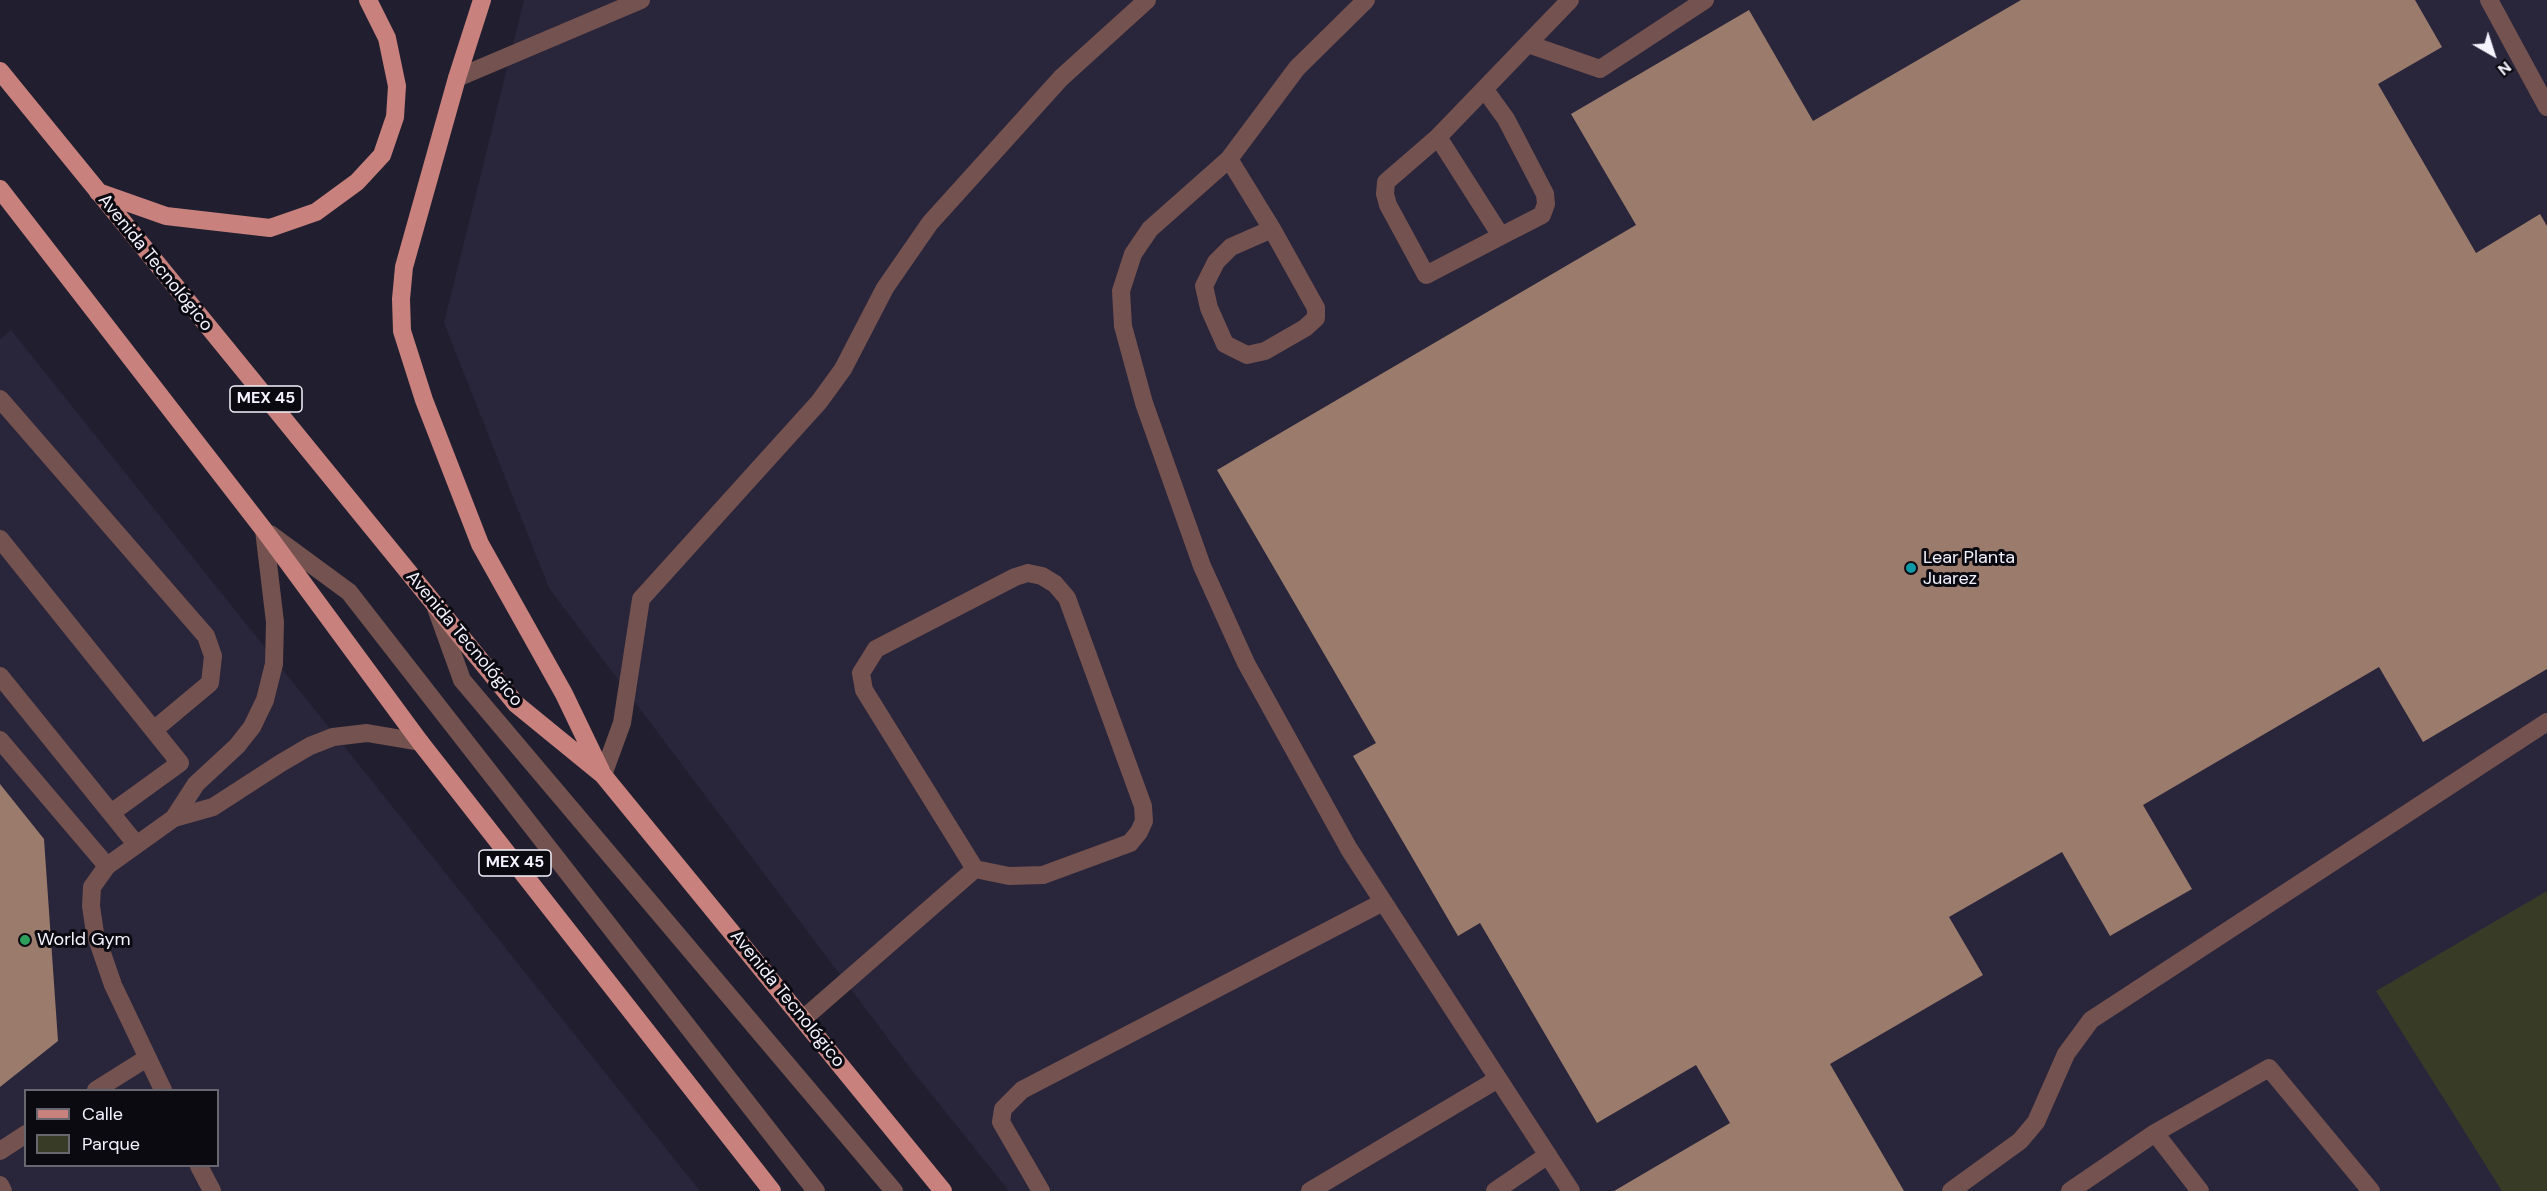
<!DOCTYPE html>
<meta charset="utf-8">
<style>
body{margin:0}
#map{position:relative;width:2547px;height:1191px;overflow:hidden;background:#211f2f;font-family:"DM Sans",sans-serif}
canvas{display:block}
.legend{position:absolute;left:24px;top:1089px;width:195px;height:78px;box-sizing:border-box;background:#0b0a11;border:2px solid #686770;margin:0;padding:8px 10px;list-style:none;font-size:18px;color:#f4f3fe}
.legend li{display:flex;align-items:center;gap:12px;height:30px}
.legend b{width:30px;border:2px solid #686770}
.north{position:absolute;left:2463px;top:24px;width:60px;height:60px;-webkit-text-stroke:4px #0b0a11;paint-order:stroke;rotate:141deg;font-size:16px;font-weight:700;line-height:24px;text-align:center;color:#f4f3fe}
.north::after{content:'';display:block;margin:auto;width:21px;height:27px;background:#f4f3fe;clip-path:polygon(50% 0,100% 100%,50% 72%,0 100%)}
</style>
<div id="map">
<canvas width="2547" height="1191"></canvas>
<ul class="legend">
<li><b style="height:8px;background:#c8817c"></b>Calle</li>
<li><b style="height:16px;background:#383c27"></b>Parque</li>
</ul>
<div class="north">N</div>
</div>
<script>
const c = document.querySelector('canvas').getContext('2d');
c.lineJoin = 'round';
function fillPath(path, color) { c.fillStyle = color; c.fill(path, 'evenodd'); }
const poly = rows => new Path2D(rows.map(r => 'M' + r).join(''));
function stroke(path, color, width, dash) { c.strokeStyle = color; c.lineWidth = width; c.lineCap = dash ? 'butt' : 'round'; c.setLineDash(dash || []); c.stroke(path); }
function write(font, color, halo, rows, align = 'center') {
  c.font = font + ' "DM Sans",sans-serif'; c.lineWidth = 6; c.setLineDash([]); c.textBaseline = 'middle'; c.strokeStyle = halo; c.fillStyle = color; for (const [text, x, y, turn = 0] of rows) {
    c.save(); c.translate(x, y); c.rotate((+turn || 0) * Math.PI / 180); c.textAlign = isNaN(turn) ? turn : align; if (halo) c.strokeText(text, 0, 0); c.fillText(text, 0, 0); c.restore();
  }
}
const built = poly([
 [524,0,2547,0,2547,1191,1009,1191,911,1069,549,588,444,323],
 [11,330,700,1191,0,1191,0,339],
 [26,1090,218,1090,218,1166,26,1166]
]);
const green = poly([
 [2547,891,2547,1191,2502,1191,2376,991]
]);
const building = poly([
 [2021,0,2415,0,2442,47,2378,84,2476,253,2540,214,2547,226,2547,669,2423,742,2379,667,2143,805,2192,889,2110,936,2062,852,1949,917,1983,975,1830,1064,1904,1191,1614,1191,1730,1123,1696,1065,1597,1123,1480,923,1458,936,1353,756,1376,743,1217,470,1636,225,1571,114,1749,10,1813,121],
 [0,784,44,839,58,1041,0,1087]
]);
const minor = poly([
 [1366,0,1297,68,1229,159,1150,229,1133,254,1121,291,1123,326,1144,403,1202,566,1246,663,1349,849,1571,1191],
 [2489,0,2547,107],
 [1528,44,1600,69,1705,0],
 [457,78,641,0],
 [1438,137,1501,236,1542,215,1546,204,1545,194,1506,119,1485,90],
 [1229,159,1272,229,1316,308,1316,318,1305,328,1265,351,1247,355,1225,344,1209,308,1204,286,1216,262,1231,247,1272,229],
 [1501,236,1426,275,1388,205,1385,194,1386,182,1438,137,1570,0],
 [0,399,206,636,213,656,210,683,155,729],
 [270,534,349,592,816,1191],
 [0,539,180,763,111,813],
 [1028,573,1042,576,1055,584,1067,598,1143,806,1144,821,1139,832,1130,843,1043,875,1009,876,975,869,864,690,861,673,876,649,1015,577,1028,573],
 [436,608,462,680,894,1191],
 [0,676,136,844],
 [0,740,107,866],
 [603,775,622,723,641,599,819,402,843,369,885,288,930,223,1061,78,1147,0],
 [174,818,196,784,237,746,252,727,265,700,274,664,275,622,264,530],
 [803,1019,975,869],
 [96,1090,147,1058],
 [163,1090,113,985,95,933,91,906,92,887,107,866,174,818,213,807,281,763,310,746,333,737,367,733,420,742],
 [0,1151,26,1134],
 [199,1166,212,1191],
 [0,1185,3,1191],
 [1041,1191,1001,1122,1003,1109,1022,1090,1383,902],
 [1310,1191,1498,1079],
 [1495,1191,1548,1155],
 [1951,1191,2020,1141,2036,1122,2066,1054,2091,1020,2547,722],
 [2070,1191,2155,1133],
 [2200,1191,2155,1133,2269,1068,2371,1191]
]);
const major = poly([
 [482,0,457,78,404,267,401,299,402,331,424,400,480,544,564,694,601,771],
 [0,71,516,704,603,775,943,1191],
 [0,189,264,530,420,742,772,1191],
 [98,192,166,216,270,228,316,212,357,182,382,155,395,117,397,86,387,38,368,0]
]);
const markers = [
 [1911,568,6,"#0f9aa8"],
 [25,940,6,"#2e9e5b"]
];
const shields = [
 [266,399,72],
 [515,863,72]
];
const shieldNames = [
 ["MEX 45",266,399],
 ["MEX 45",515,863]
];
const streetNames = [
 ["Avenida Tecnológico",155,263,51],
 ["Avenida Tecnológico",464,639,50],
 ["Avenida Tecnológico",787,999,51]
];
const poiNames = [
 ["Lear Planta",1923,558],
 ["Juarez",1923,579],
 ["World Gym",37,940]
];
fillPath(built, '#29253b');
fillPath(green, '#383c27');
fillPath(building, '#9a7b6c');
stroke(minor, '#74524f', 18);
stroke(major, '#c8817c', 18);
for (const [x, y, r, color] of markers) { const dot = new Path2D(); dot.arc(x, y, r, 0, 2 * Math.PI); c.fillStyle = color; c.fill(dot); stroke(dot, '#0b0a11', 2); }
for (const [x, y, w] of shields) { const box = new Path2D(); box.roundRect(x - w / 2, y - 13, w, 26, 4.5); c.fillStyle = '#0b0a11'; c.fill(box); stroke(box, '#f4f3fe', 1.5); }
write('bold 16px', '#f4f3fe', null, shieldNames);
write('18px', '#f4f3fe', '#0b0a11', streetNames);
write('18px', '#f4f3fe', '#0b0a11', poiNames, 'left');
</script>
